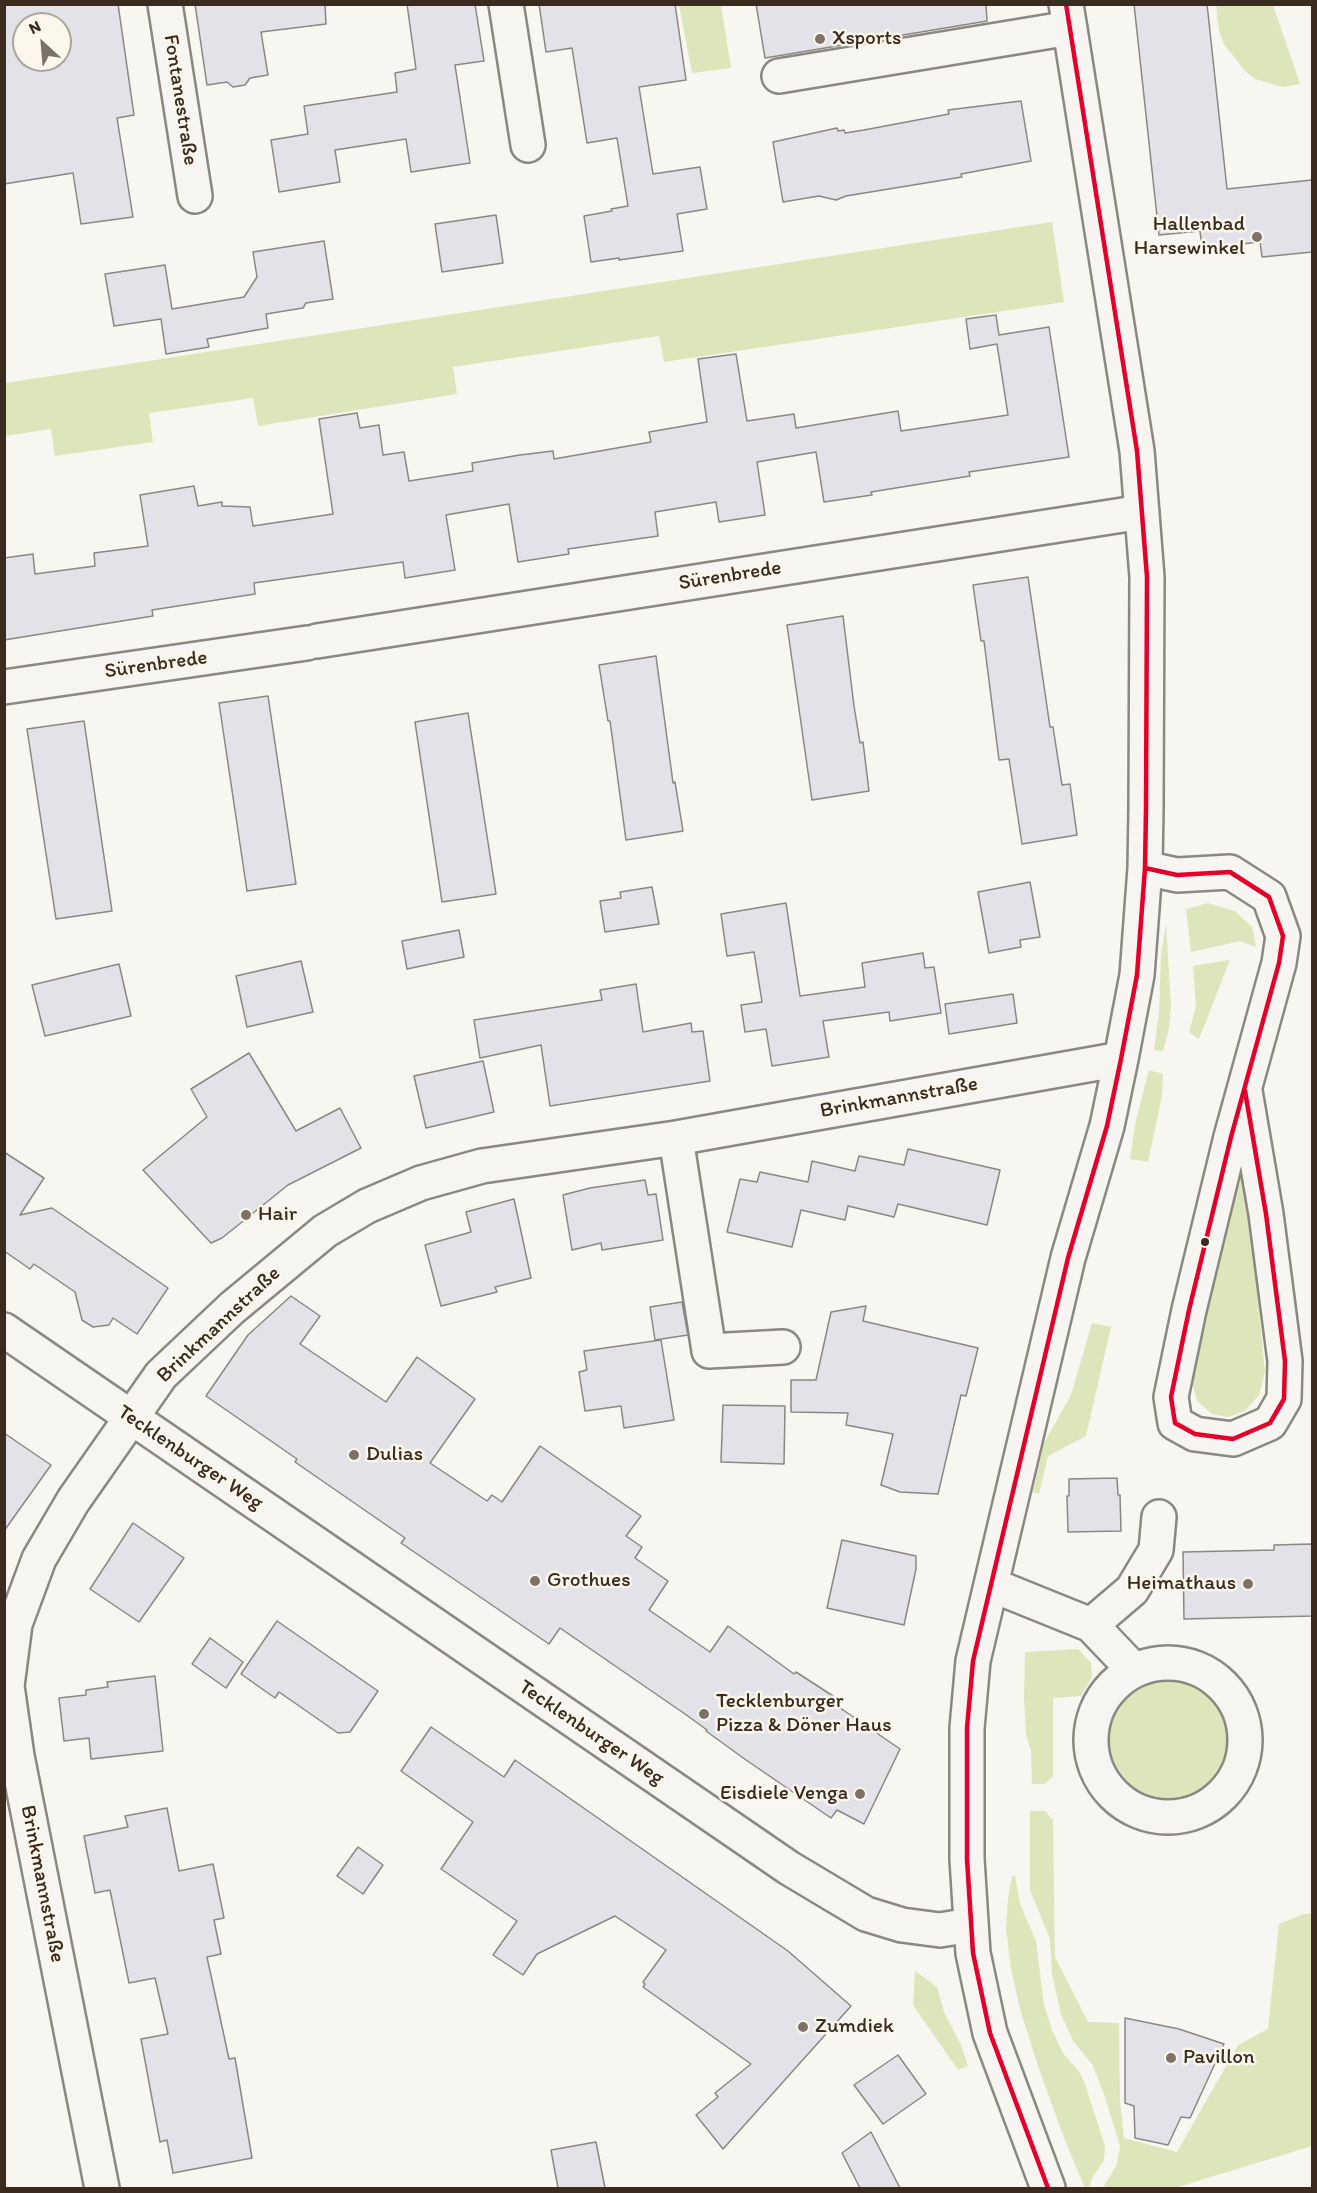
<!DOCTYPE html>
<meta charset="utf-8">
<style>
body{margin:0}
#map{position:relative;width:1317px;height:2193px;overflow:hidden;background:#f8f6f0;font-family:Itim,sans-serif}
canvas{display:block}
.frame{position:absolute;inset:0;border:6px solid #3b2a1e;pointer-events:none}
.north{position:absolute;left:12px;top:12px;width:60px;height:60px;box-sizing:border-box;background:#fbf7ec;border:2px solid #aea59a;border-radius:50%;rotate:334deg;font-size:16px;font-weight:700;line-height:24px;text-align:center;color:#3b2a1e}
.north::after{content:'';display:block;margin:auto;width:21px;height:27px;background:#7d7168;clip-path:polygon(50% 0,100% 100%,50% 72%,0 100%)}
</style>
<div id="map">
<canvas width="1317" height="2193"></canvas>
<div class="frame"></div>
<div class="north">N</div>
</div>
<script>
const c = document.querySelector('canvas').getContext('2d');
c.lineJoin = 'round';
function fillPath(path, color) { c.fillStyle = color; c.fill(path, 'evenodd'); }
const poly = rows => new Path2D(rows.map(r => 'M' + r).join(''));
function stroke(path, color, width, dash) { c.strokeStyle = color; c.lineWidth = width; c.lineCap = dash ? 'butt' : 'round'; c.setLineDash(dash || []); c.stroke(path); }
function write(font, color, halo, rows, align = 'center') {
  c.font = font + ' Itim,sans-serif'; c.lineWidth = 5; c.setLineDash([]); c.textBaseline = 'middle'; c.strokeStyle = halo; c.fillStyle = color; for (const [text, x, y, turn = 0] of rows) {
    c.save(); c.translate(x, y); c.rotate((+turn || 0) * Math.PI / 180); c.textAlign = isNaN(turn) ? turn : align; if (halo) c.strokeText(text, 0, 0); c.fillText(text, 0, 0); c.restore();
  }
}
const green = poly([
 [679,5,721,5,731,68,692,73],
 [1216,5,1273,5,1300,84,1282,87,1255,79,1245,71,1224,44,1219,31],
 [1052,222,1064,302,664,362,659,336,453,367,457,394,258,426,253,398,149,413,153,442,55,456,51,429,5,436,5,383],
 [1208,903,1235,911,1252,927,1256,947,1240,941,1191,952,1186,909],
 [1166,924,1171,1006,1169,1028,1163,1051,1154,1050,1159,1013,1161,954],
 [1230,960,1199,1039,1189,1032,1196,1006,1193,966],
 [1149,1070,1163,1074,1162,1096,1148,1162,1130,1159,1136,1120],
 [1243,1149,1265,1372,1259,1395,1245,1411,1228,1417,1212,1414,1197,1401,1192,1381],
 [1092,1323,1111,1327,1086,1436,1048,1456,1039,1494,1033,1492,1044,1443,1071,1395],
 [1078,1649,1091,1663,1092,1677,1081,1696,1053,1698,1053,1776,1045,1784,1032,1784,1031,1751,1026,1735,1024,1697,1025,1652],
 '1107 1740a61 61 0 1 1 122 0a61 61 0 1 1-122 0Z',
 [1030,1811,1045,1811,1053,1820,1055,1957,1088,2022,1119,2023,1120,2102,1124,2138,1177,2152,1238,2045,1268,2029,1279,1924,1304,1914,1312,1913,1312,2146,1175,2188,1103,2188,1117,2164,1120,2146,1104,2094,1092,2064,1073,2041,1061,2014,1052,1974,1050,1939,1030,1890],
 [1012,1876,1015,1876,1020,1904,1036,1941,1044,2005,1052,2030,1063,2053,1080,2073,1085,2084,1105,2146,1104,2160,1092,2178,1089,2188,1085,2188,1064,2138,1039,2069,1020,2009,1011,1969,1006,1928,1008,1898],
 [915,1971,937,1987,944,2012,961,2045,968,2066,958,2070,913,2005]
]);
const building = poly([
 [4,4,118,4,134,115,117,118,133,217,81,224,73,173,4,184,4,4],
 [24,24,60,24,60,60,24,60,24,24],
 [195,4,325,4,326,24,261,32,268,75,250,78,245,85,233,87,227,82,207,85,195,4],
 [407,4,475,4,484,61,455,65,470,163,411,172,406,139,335,150,340,182,279,192,271,140,308,134,304,106,397,92,395,73,416,69,407,4],
 [539,4,675,4,686,80,639,87,653,174,700,167,707,209,677,214,683,251,619,260,619,258,591,262,584,216,612,211,611,209,628,206,617,138,587,143,572,48,546,52,539,4],
 [756,4,986,4,987,21,765,58,756,4],
 [1134,4,1207,4,1227,189,1312,180,1312,252,1262,257,1260,242,1202,248,1200,231,1159,235,1134,4],
 [1021,101,1031,161,961,174,962,177,846,196,836,200,819,196,783,202,773,142,837,128,838,131,844,130,845,133,864,130,949,114,948,110,1021,101],
 [496,215,503,263,442,272,435,224,496,215],
 [324,241,333,299,306,303,303,308,266,314,268,328,207,339,209,347,166,354,161,319,114,326,105,274,165,265,172,309,244,297,257,277,253,252,324,241],
 [996,315,999,335,1049,327,1069,457,969,472,970,476,871,492,872,495,824,502,816,452,757,462,765,515,719,522,716,502,655,512,658,536,568,549,569,554,518,562,509,504,446,515,455,570,405,578,403,562,254,583,255,594,152,610,153,616,4,640,4,558,33,554,35,574,95,566,94,553,148,546,140,495,194,486,198,506,222,502,222,506,250,507,253,526,333,514,319,419,357,413,360,428,379,425,383,455,404,452,409,481,473,471,472,463,520,455,553,451,554,459,651,442,649,432,707,422,698,359,736,354,747,421,794,414,796,428,898,411,901,431,1008,415,997,344,970,349,966,319,996,315],
 [1028,577,1050,727,1053,727,1062,785,1070,784,1077,835,1022,844,1009,759,999,760,984,641,981,641,973,585,1028,577],
 [843,616,854,706,860,743,863,742,869,791,812,800,787,625,843,616],
 [656,656,673,783,675,782,683,831,626,840,610,721,608,721,599,665,656,656],
 [268,696,296,884,247,891,219,703,268,696],
 [468,713,496,894,442,902,415,722,468,713],
 [84,721,112,911,56,919,27,729,84,721],
 [1030,882,1040,937,1020,940,1021,947,989,953,978,892,1030,882],
 [652,887,659,924,605,932,600,901,621,898,620,892,652,887],
 [786,903,800,996,865,987,862,963,923,953,925,968,934,967,941,1013,890,1021,889,1012,823,1021,829,1057,772,1066,766,1029,745,1032,741,1005,762,1002,754,952,727,956,721,914,786,903],
 [459,930,464,957,407,969,402,941,459,930],
 [301,961,313,1012,247,1027,236,976,301,961],
 [119,964,131,1016,45,1036,32,985,119,964],
 [636,984,643,1032,691,1023,692,1032,703,1031,710,1081,550,1106,541,1045,480,1058,474,1020,602,1000,600,990,636,984],
 [1013,994,1017,1023,949,1034,945,1004,1013,994],
 [249,1053,296,1131,340,1108,361,1148,288,1185,222,1238,211,1243,143,1170,207,1117,191,1089,249,1053],
 [483,1061,494,1112,426,1128,414,1076,483,1061],
 [908,1149,1000,1170,987,1225,898,1204,894,1217,848,1206,845,1220,801,1210,792,1247,727,1232,740,1179,757,1182,760,1172,808,1182,812,1161,855,1171,859,1156,904,1165,908,1149],
 [4,1152,44,1178,20,1215,52,1208,168,1288,137,1334,113,1318,109,1325,93,1327,82,1320,75,1292,34,1264,30,1269,4,1251,4,1152],
 [645,1180,648,1195,656,1194,663,1240,602,1250,601,1243,572,1250,563,1195,590,1188,645,1180],
 [514,1199,531,1278,495,1287,497,1292,441,1306,425,1245,471,1232,466,1212,514,1199],
 [291,1296,320,1316,300,1344,386,1402,417,1357,475,1399,430,1463,487,1501,492,1495,502,1502,540,1446,641,1516,626,1536,642,1547,635,1558,668,1581,649,1610,710,1652,728,1626,794,1674,796,1672,833,1696,830,1701,900,1749,864,1824,837,1810,831,1818,746,1760,706,1731,707,1730,685,1714,560,1628,549,1644,401,1543,405,1538,295,1462,297,1459,206,1396,248,1335,291,1296],
 [682,1302,688,1335,655,1340,650,1307,682,1302],
 [866,1306,863,1321,978,1348,966,1396,961,1395,938,1494,900,1492,881,1485,893,1434,846,1425,848,1413,791,1412,791,1380,816,1380,831,1312,866,1306],
 [661,1340,674,1420,624,1428,621,1406,585,1411,579,1372,587,1370,584,1351,661,1340],
 [723,1405,785,1406,784,1464,721,1462,723,1405],
 [4,1433,51,1465,4,1531,4,1433],
 [1117,1478,1118,1495,1120,1495,1121,1531,1068,1532,1067,1496,1069,1496,1069,1479,1117,1478],
 [133,1523,184,1558,139,1622,90,1589,133,1523],
 [842,1540,916,1556,916,1569,904,1625,827,1608,842,1540],
 [1312,1544,1312,1616,1184,1619,1183,1552,1274,1550,1274,1545,1312,1544],
 [277,1621,378,1691,350,1732,338,1733,279,1692,275,1698,241,1674,277,1621],
 [210,1638,243,1662,226,1688,192,1664,210,1638],
 [155,1676,163,1751,91,1759,89,1738,64,1741,59,1698,86,1695,86,1690,108,1687,107,1682,155,1676],
 [431,1727,504,1777,515,1760,788,1951,851,2006,723,2149,696,2115,718,2097,715,2093,751,2064,643,1987,645,1984,643,1982,666,1950,615,1916,537,1954,523,1975,493,1955,517,1921,441,1869,473,1822,401,1771,431,1727],
 [167,1808,179,1871,213,1864,224,1918,214,1920,221,1954,207,1957,229,2059,235,2058,252,2158,173,2173,167,2140,160,2142,141,2039,168,2034,155,1978,129,1983,110,1890,95,1893,84,1836,128,1827,125,1816,167,1808],
 [358,1847,383,1865,363,1894,337,1876,358,1847],
 [1125,2018,1179,2029,1224,2044,1190,2118,1181,2117,1168,2145,1135,2138,1134,2106,1125,2103,1125,2018],
 [898,2055,926,2094,883,2124,854,2085,898,2055],
 [871,2132,900,2188,860,2188,842,2153,871,2132],
 [596,2142,605,2188,558,2188,551,2150,596,2142]
]);
const minor = poly([
 [165,4,195,196],
 [506,4,528,145],
 [779,76,1070,28],
 [317,641,1142,512],
 [4,687,307,643],
 [1145,868,1177,875,1230,872,1269,897,1283,936,1279,963,1231,1137,1189,1310,1171,1397,1175,1423,1195,1434,1233,1439,1270,1423,1284,1399,1285,1361,1266,1214,1245,1091],
 [676,1138,709,1351,783,1347],
 [4,1330,789,1868,866,1914,902,1925,940,1930,970,1925],
 [992,1585,1091,1625,1133,1669],
 [1091,1625,1132,1590,1156,1550,1159,1517],
 '1091 1740a77 77 0 1 1 154 0a77 77 0 1 1-154 0Z',
 [102,2188,17,1756,7,1686,15,1624,39,1559,73,1501,161,1375,232,1308,325,1231,367,1206,421,1183,482,1166,676,1138,1121,1059],
 [1048,2188,990,2033,973,1953,967,1859,967,1728,973,1661,1068,1258,1107,1126,1121,1059,1137,975,1145,868,1146,809,1147,577,1137,451,1066,4]
]);
const bus1 = poly([
 [1145,868,1177,875,1230,872,1269,897,1283,936,1279,963,1231,1137,1189,1310,1171,1397,1175,1423,1195,1434,1233,1439,1270,1423,1284,1399,1285,1361,1266,1214,1245,1091],
 [1048,2188,990,2033,973,1953,967,1859,967,1728,973,1661,1068,1258,1107,1126,1121,1059,1137,975,1145,868,1146,809,1147,577,1137,451,1066,4]
]);
const markers = [
 [820,39,6,"#7d7168"],
 [1257,237,6,"#7d7168"],
 [246,1215,6,"#7d7168"],
 [1205,1242,5,"#3b2a1e"],
 [354,1455,6,"#7d7168"],
 [535,1581,6,"#7d7168"],
 [1248,1584,6,"#7d7168"],
 [704,1714,6,"#7d7168"],
 [860,1794,6,"#7d7168"],
 [803,2027,6,"#7d7168"],
 [1171,2058,6,"#7d7168"]
];
const poiNames = [
 ["Xsports",832,39],
 ["Hallenbad",1245,225,"right"],
 ["Harsewinkel",1245,249,"right"],
 ["Hair",258,1215],
 ["Dulias",366,1455],
 ["Grothues",547,1581],
 ["Heimathaus",1236,1584,"right"],
 ["Tecklenburger",716,1702],
 ["Pizza & Döner Haus",716,1726],
 ["Eisdiele Venga",848,1794,"right"],
 ["Zumdiek",815,2027],
 ["Pavillon",1183,2058]
];
const streetNames = [
 ["Fontanestraße",180,100,81],
 ["Sürenbrede",730,576,-9],
 ["Sürenbrede",156,665,-8],
 ["Brinkmannstraße",899,1098,-10],
 ["Brinkmannstraße",219,1325,-43],
 ["Tecklenburger Weg",190,1458,34],
 ["Tecklenburger Weg",591,1733,34],
 ["Brinkmannstraße",42,1884,79]
];
fillPath(green, '#dde6ba');
fillPath(building, '#e3e2e9');
stroke(building, '#8b8781', 1.5);
stroke(minor, '#8b8781', 38);
stroke(minor, '#f6f5f1', 33);
stroke(bus1, '#e4002b', 4.5);
for (const [x, y, r, color] of markers) { const dot = new Path2D(); dot.arc(x, y, r, 0, 2 * Math.PI); c.fillStyle = color; c.fill(dot); stroke(dot, '#fbf7ec', 2); }
write('21px', '#3b2a1e', '#fbf7ec', poiNames, 'left');
write('21px', '#3b2a1e', '#fbf7ec', streetNames);
</script>
